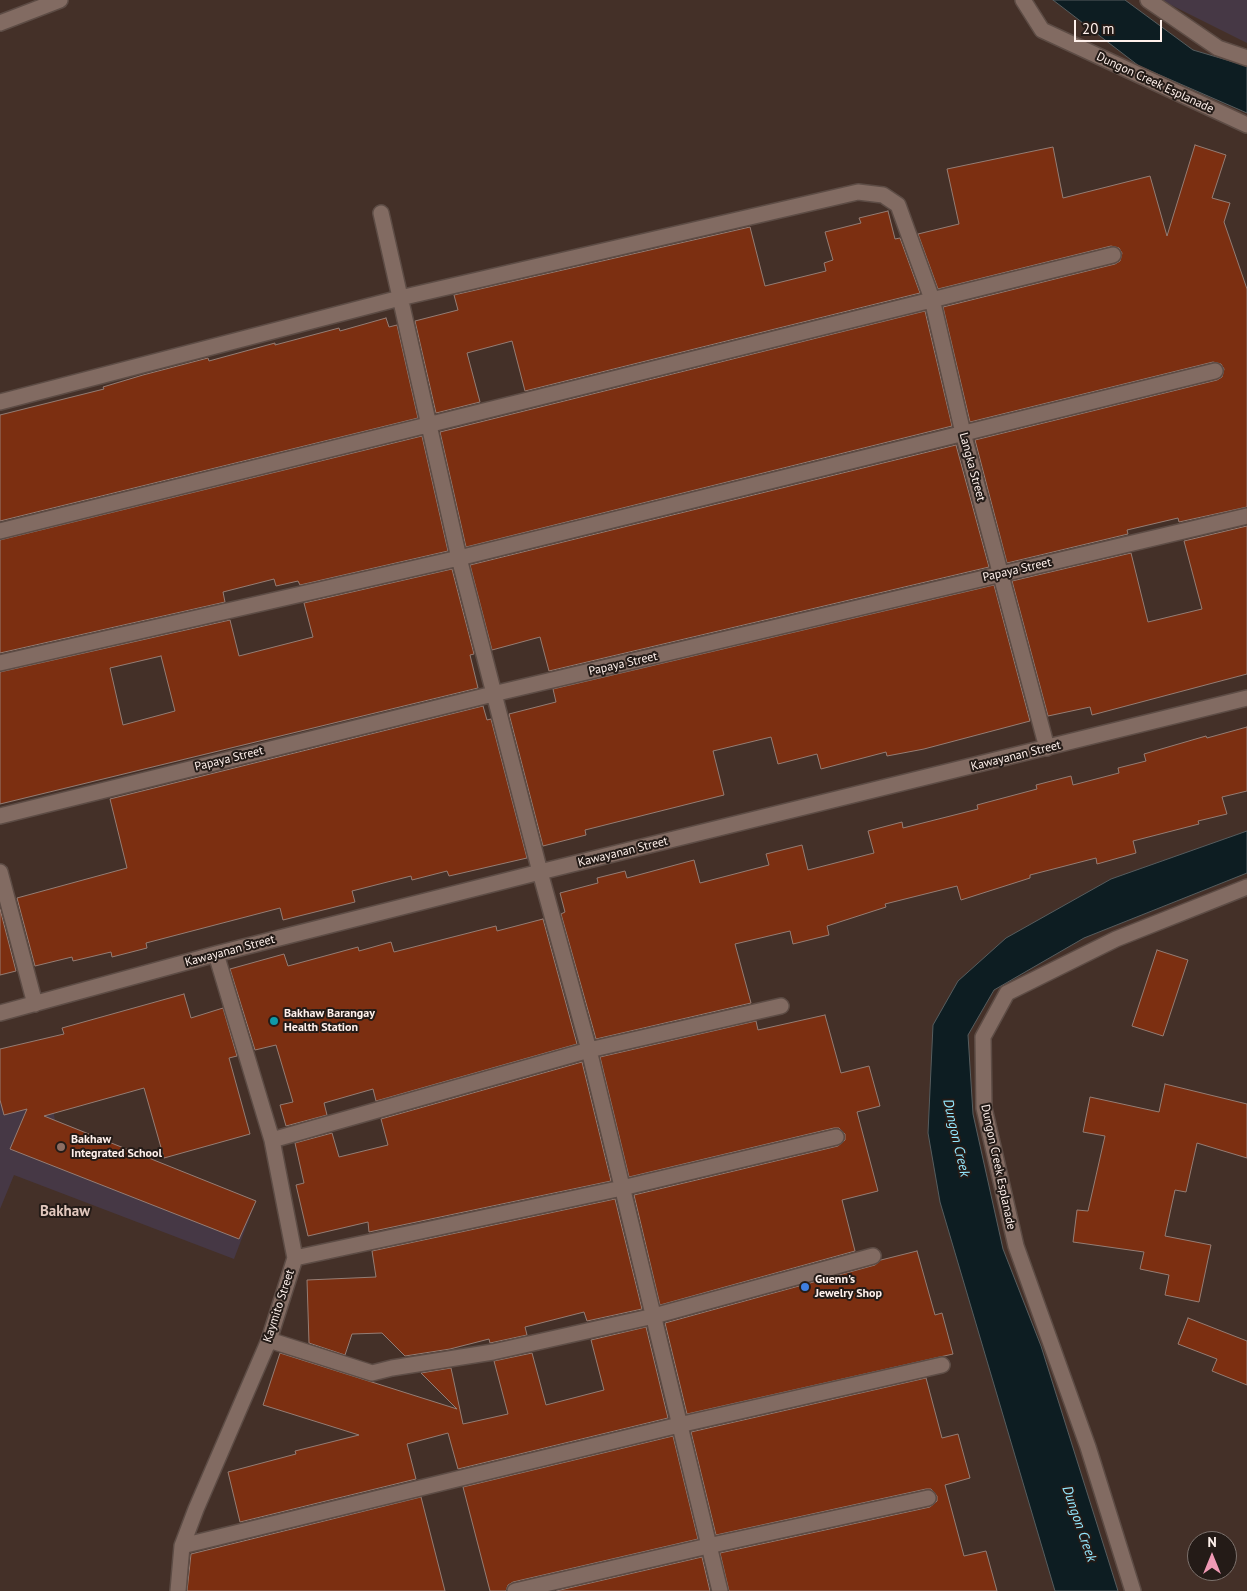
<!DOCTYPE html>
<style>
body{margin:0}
#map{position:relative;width:1247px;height:1591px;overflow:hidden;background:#443028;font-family:"PT Sans",sans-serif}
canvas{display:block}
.north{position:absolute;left:1187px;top:1531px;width:50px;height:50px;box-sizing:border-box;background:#241b17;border:1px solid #7c716c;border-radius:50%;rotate:0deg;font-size:14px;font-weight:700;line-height:20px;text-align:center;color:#fff1ec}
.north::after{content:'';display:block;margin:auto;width:18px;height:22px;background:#f09ab5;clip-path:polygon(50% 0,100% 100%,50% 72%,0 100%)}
.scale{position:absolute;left:1074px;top:20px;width:88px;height:22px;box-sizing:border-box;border:2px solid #fff1ec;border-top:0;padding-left:6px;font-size:15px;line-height:18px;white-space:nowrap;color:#fff1ec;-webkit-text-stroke:4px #241b17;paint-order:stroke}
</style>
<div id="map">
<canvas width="1247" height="1591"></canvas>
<div class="north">N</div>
<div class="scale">20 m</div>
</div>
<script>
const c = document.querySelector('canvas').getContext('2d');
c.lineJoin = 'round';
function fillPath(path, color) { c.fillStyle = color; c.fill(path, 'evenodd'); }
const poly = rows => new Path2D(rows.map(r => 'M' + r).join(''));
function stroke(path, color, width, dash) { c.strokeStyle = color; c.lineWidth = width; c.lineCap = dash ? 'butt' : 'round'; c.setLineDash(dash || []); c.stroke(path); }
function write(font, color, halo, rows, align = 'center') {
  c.font = font + ' "PT Sans",sans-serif'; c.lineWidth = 4; c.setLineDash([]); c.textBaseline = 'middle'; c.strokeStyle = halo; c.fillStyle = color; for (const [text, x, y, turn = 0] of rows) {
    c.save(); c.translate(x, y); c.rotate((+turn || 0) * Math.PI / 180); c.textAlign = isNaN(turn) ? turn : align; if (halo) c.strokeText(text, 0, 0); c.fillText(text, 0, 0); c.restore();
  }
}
const education = poly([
 [1161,0,1247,0,1247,43],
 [40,1040,55,1120,256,1201,234,1259,14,1175,0,1209,0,1050]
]);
const water = poly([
 [1053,0,1125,0,1193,50,1247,66,1247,113,1139,66,1053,0],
 [1247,831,1247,873,1084,938,994,990,968,1035,973,1114,1003,1249,1041,1346,1118,1591,1055,1591,940,1202,928,1133,933,1025,958,981,1006,938,1111,879,1247,831]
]);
const building = poly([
 [1195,145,1226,155,1212,198,1230,203,1224,222,1247,289,1247,507,1179,522,1178,518,1127,530,1128,534,1007,563,975,440,1217,380,1222,377,1224,369,1221,364,1213,362,970,422,943,307,1115,264,1120,261,1122,253,1119,248,1111,246,938,289,918,234,959,224,947,169,1053,147,1063,198,1150,176,1167,236,1195,145],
 [888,211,895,239,900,238,920,293,525,391,512,341,467,353,480,402,436,413,415,321,458,310,454,295,750,227,765,286,826,271,824,263,833,260,825,232,861,223,859,218,888,211],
 [925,311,952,426,466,547,440,432,925,311],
 [386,318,389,327,397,325,418,418,0,521,0,415,104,389,103,387,143,375,208,358,209,361,275,343,275,345,339,328,340,331,386,318],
 [422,436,448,551,300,585,298,581,276,586,274,579,223,592,225,602,0,653,0,540,422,436],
 [956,445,989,567,549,671,540,637,492,650,470,565,956,445],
 [1247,526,1247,674,1092,715,1090,707,1048,716,1012,581,1131,553,1148,622,1202,609,1184,541,1247,526],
 [452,569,474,654,470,655,478,688,0,804,0,672,230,620,239,656,313,637,304,603,452,569],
 [161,656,175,711,123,725,110,668,161,656],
 [994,585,1030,721,924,749,887,756,886,752,821,769,817,754,778,764,771,737,713,751,724,795,585,830,586,835,543,846,509,714,556,702,553,689,994,585],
 [483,706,487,720,491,719,527,858,449,876,447,871,412,880,411,876,352,891,355,902,283,920,280,908,146,943,147,948,112,957,111,952,73,961,72,957,35,966,17,898,127,868,110,799,483,706],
 [1247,727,1247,791,1222,797,1227,814,1198,821,1199,824,1133,841,1136,853,1097,864,1096,858,1030,875,1030,878,961,900,957,886,885,904,886,907,827,926,829,935,793,944,790,931,735,944,751,1003,596,1039,561,914,565,912,560,893,598,883,597,878,625,871,627,878,694,860,700,883,769,865,766,854,802,845,808,870,874,853,868,831,902,822,903,828,978,809,977,805,1037,789,1036,785,1071,776,1073,785,1119,773,1118,768,1146,761,1144,754,1206,736,1207,738,1247,727],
 [0,909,16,971,0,975,0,909],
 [543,919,577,1044,376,1101,373,1089,324,1103,327,1115,286,1126,280,1105,293,1102,276,1045,255,1050,230,969,284,954,288,966,358,947,359,951,391,942,394,952,496,926,497,931,543,919],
 [1157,950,1188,960,1163,1036,1132,1026,1157,950],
 [184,994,191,1018,223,1008,237,1056,229,1058,250,1134,164,1158,144,1088,44,1116,256,1201,239,1239,10,1149,27,1109,4,1115,0,1100,0,1049,64,1034,62,1028,184,994],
 [825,1015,841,1073,869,1066,880,1106,857,1112,878,1191,842,1200,855,1251,660,1305,634,1195,838,1146,845,1140,845,1134,839,1128,834,1128,629,1177,600,1057,756,1021,758,1030,825,1015],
 [582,1062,611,1181,369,1232,368,1222,308,1236,296,1185,304,1183,295,1143,332,1133,339,1157,388,1145,381,1119,582,1062],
 [1165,1084,1247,1104,1247,1158,1197,1143,1186,1192,1175,1190,1165,1236,1211,1245,1199,1302,1165,1295,1169,1275,1140,1269,1144,1252,1073,1242,1077,1210,1088,1211,1105,1136,1083,1132,1090,1097,1159,1112,1165,1084],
 [615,1199,642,1309,587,1321,584,1312,525,1327,527,1335,490,1343,489,1339,450,1349,405,1356,382,1333,352,1334,345,1355,309,1343,307,1280,376,1277,372,1251,615,1199],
 [917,1251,935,1315,942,1313,953,1354,687,1414,665,1323,875,1265,881,1260,917,1251],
 [1188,1318,1247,1341,1247,1385,1212,1371,1217,1359,1178,1344,1188,1318],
 [646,1327,668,1418,458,1469,448,1433,407,1444,416,1479,240,1522,228,1472,296,1454,295,1451,359,1435,263,1405,280,1353,457,1409,421,1373,451,1368,463,1424,508,1414,494,1361,532,1353,546,1405,604,1390,591,1340,646,1327],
 [926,1378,942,1438,958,1434,970,1478,945,1485,964,1556,986,1551,997,1591,729,1591,720,1553,930,1507,937,1501,937,1496,931,1489,926,1489,716,1535,691,1432,926,1378],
 [673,1436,698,1539,513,1582,508,1585,506,1591,490,1591,463,1487,673,1436],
 [421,1497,445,1591,187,1591,191,1554,421,1497],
 [702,1557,710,1591,556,1591,702,1557]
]);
const pedestrian = poly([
 [1023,0,1042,30,1247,125],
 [1148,0,1218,48,1247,58],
 [0,23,60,0],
 [1133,1591,1088,1447,1016,1246,984,1108,983,1037,1007,993,1116,939,1247,887]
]);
const minor = poly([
 [381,213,459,558,540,872,589,1050,720,1591],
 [0,402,400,298,858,192,883,195,898,205,932,299,963,433,1047,748],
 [0,531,1113,255],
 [0,663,459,558,1215,371],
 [0,816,493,694,1247,516],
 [0,872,35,1004],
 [0,1013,216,954,540,872,1247,698],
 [272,1140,589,1050,781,1006],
 [295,1258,622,1188,836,1137],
 [269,1340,372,1373,392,1368,493,1352,654,1316,873,1256],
 [182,1546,679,1425,942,1365],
 [178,1591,182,1546,196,1509,269,1340,295,1258,272,1140,216,954],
 [515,1591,708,1546,928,1498]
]);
const markers = [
 [274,1021,5,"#0f9aa8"],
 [61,1147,5,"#8d6e63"],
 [805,1287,5,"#3f7fe0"]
];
const streetNames = [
 ["Dungon Creek Esplanade",1155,83,25],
 ["Langka Street",972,467,75],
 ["Papaya Street",1017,570,-13],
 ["Papaya Street",623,664,-13],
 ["Kawayanan Street",1016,756,-14],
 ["Papaya Street",229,759,-14],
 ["Kawayanan Street",623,852,-14],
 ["Kawayanan Street",230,951,-15],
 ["Dungon Creek Esplanade",998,1167,78],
 ["Kaymito Street",279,1306,-72]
];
const poiNames = [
 ["Bakhaw Barangay",284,1014],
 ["Health Station",284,1028],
 ["Bakhaw",71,1140],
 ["Integrated School",71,1154],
 ["Guenn's",815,1280],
 ["Jewelry Shop",815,1294]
];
const waterNames = [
 ["Dungon Creek",956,1138,77],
 ["Dungon Creek",1079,1524,71]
];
const quarterNames = [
 ["Bakhaw",65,1212]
];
fillPath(education, '#463845');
fillPath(water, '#0d1d22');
stroke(water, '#565d5f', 1);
fillPath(building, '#7c2f11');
stroke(building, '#957d74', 1);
stroke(pedestrian, '#5d4c45', 18);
stroke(minor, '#5d4c45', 18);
stroke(pedestrian, '#826b62', 15);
stroke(minor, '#826b62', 15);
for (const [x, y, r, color] of markers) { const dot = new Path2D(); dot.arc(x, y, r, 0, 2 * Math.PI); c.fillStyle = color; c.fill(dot); stroke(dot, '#241b17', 2); }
write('12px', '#fff1ec', '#241b17', streetNames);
write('bold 12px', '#fff1ec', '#241b17', poiNames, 'left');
write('italic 14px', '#94e8ff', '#241b17', waterNames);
write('bold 15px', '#e1c7bd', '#241b17', quarterNames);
</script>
